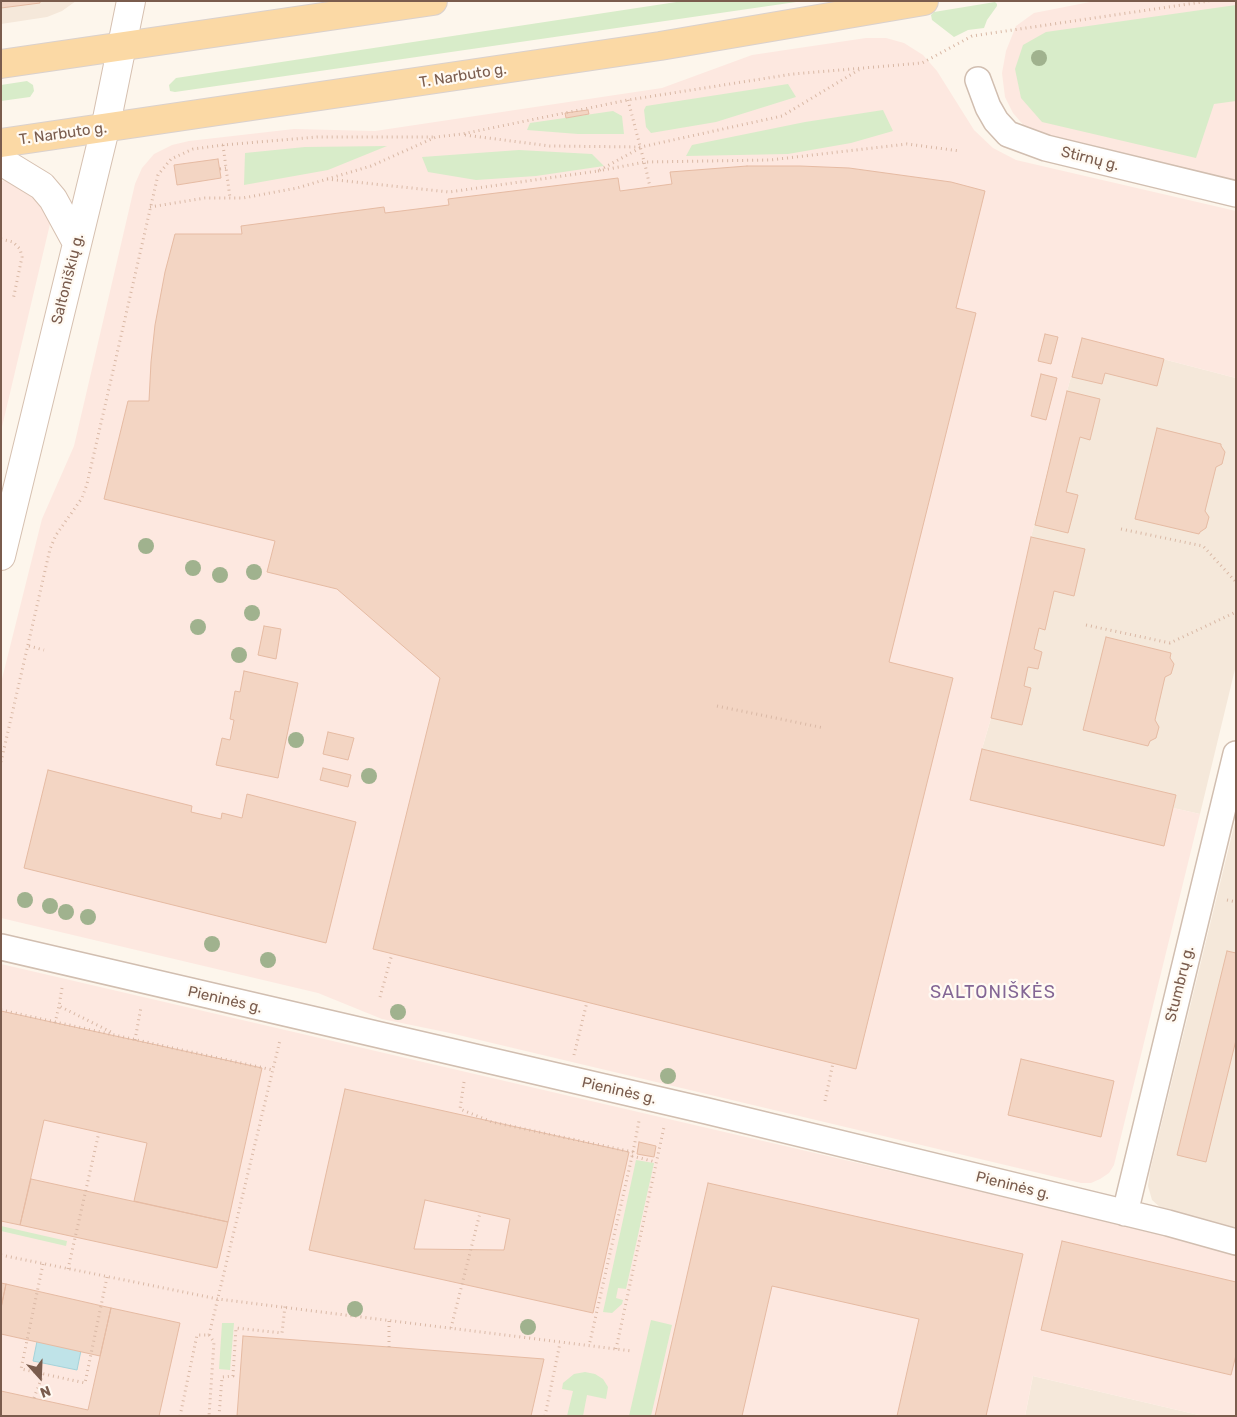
<!DOCTYPE html>
<meta charset="utf-8">
<style>
body{margin:0}
#map{position:relative;width:1237px;height:1417px;overflow:hidden;background:#fdf6ec;font-family:Rubik,sans-serif}
canvas{display:block}
.frame{position:absolute;inset:0;border:2px solid #7a5c4d;pointer-events:none}
.north{position:absolute;left:15px;top:1352px;width:50px;height:50px;-webkit-text-stroke:4px #fffaf3;paint-order:stroke;rotate:160deg;font-size:14px;font-weight:700;line-height:20px;text-align:center;color:#7a5c4d}
.north::after{content:'';display:block;margin:auto;width:18px;height:22px;background:#7a5c4d;clip-path:polygon(50% 0,100% 100%,50% 72%,0 100%)}
</style>
<div id="map">
<canvas width="1237" height="1417"></canvas>
<div class="frame"></div>
<div class="north">N</div>
</div>
<script>
const c = document.querySelector('canvas').getContext('2d');
c.lineJoin = 'round';
function fillPath(path, color) { c.fillStyle = color; c.fill(path, 'evenodd'); }
const poly = rows => new Path2D(rows.map(r => 'M' + r).join(''));
function stroke(path, color, width, dash) { c.strokeStyle = color; c.lineWidth = width; c.lineCap = dash ? 'butt' : 'round'; c.setLineDash(dash || []); c.stroke(path); }
function write(font, color, halo, rows, align = 'center') {
  c.font = font + ' Rubik,sans-serif'; c.lineWidth = 4.5; c.setLineDash([]); c.textBaseline = 'middle'; c.strokeStyle = halo; c.fillStyle = color; for (const [text, x, y, turn = 0] of rows) {
    c.save(); c.translate(x, y); c.rotate((+turn || 0) * Math.PI / 180); c.textAlign = isNaN(turn) ? turn : align; if (halo) c.strokeText(text, 0, 0); c.fillText(text, 0, 0); c.restore();
  }
}
const residential = poly([
 [1,1,76,1,62,11,47,17,1,24],
 [1082,338,1236,378,1236,665,1200,814,1173,808,1176,796,982,749,991,718,1031,537,1067,391],
 [1236,818,1236,1232,1162,1209,1152,1200,1148,1186,1150,1171],
 [1033,1376,1203,1416,1025,1416]
]);
const commercial = poly([
 [1095,1,1236,1,1236,182,1042,136,1025,127,1013,113,1005,97,1002,73,1006,51,1016,26,1034,13],
 [866,38,886,38,904,43,923,55,937,71,974,130,993,148,1016,160,1236,211,1236,378,1082,338,1067,391,1031,537,991,718,982,749,1176,795,1173,808,1200,814,1114,1165,1109,1173,1100,1179,1091,1183,1081,1183,450,1033,382,1019,318,993,1,918,1,683,42,519,74,446,135,184,142,168,154,154,172,145,189,141,294,129,375,131,662,88,752,55],
 [7,180,24,184,47,208,50,224,1,431,1,181],
 [1,964,1181,1238,1236,1253,1236,1416,1203,1416,1033,1376,1025,1416,1,1416]
]);
const green = poly([
 [683,1,803,1,175,92,170,91,169,85,176,78],
 [995,2,997,4,997,6,987,20,984,28,968,30,954,37,932,20,931,15,934,12],
 [1236,5,1236,101,1214,104,1196,158,1042,122,1021,98,1015,69,1023,45,1046,32],
 [27,81,33,85,34,91,30,97,1,101,1,85],
 [788,84,796,97,716,122,651,133,646,127,644,110,646,106],
 [883,110,893,131,851,143,788,154,686,156,692,145,805,122],
 [613,111,622,116,624,134,578,134,527,130,530,123],
 [387,146,328,170,244,185,245,153,305,147],
 [519,150,592,154,604,166,536,176,476,180,428,172,422,157],
 [636,1160,654,1163,626,1289,618,1288,616,1298,623,1300,622,1304,612,1313,603,1312],
 [1,1226,67,1241,66,1246,1,1231],
 [651,1320,672,1325,651,1416,629,1416],
 [222,1323,234,1323,230,1370,219,1369],
 [585,1372,595,1374,603,1379,608,1387,606,1399,587,1395,583,1416,567,1416,573,1391,562,1389,563,1383,574,1374]
]);
const water = poly([
 [44,1307,88,1316,77,1370,33,1361,44,1307]
]);
const building = poly([
 [1,1,40,1,40,3,1,8,1,1],
 [588,110,589,114,566,118,565,113,588,110],
 [218,159,221,178,177,185,174,165,218,159],
 [747,166,800,166,849,168,951,182,985,191,956,308,976,313,889,662,953,678,856,1069,373,949,440,678,337,589,267,572,275,541,104,499,128,401,149,401,151,362,155,325,165,272,175,234,242,234,241,226,384,207,385,213,449,205,448,199,618,178,620,191,672,184,670,172,747,166],
 [1045,334,1058,337,1051,364,1038,361,1045,334],
 [1082,338,1164,359,1157,386,1105,373,1102,384,1072,377,1082,338],
 [1041,374,1057,378,1046,420,1031,416,1041,374],
 [1067,391,1100,399,1090,440,1080,437,1066,492,1078,495,1068,533,1035,525,1067,391],
 [1157,428,1221,444,1221,446,1225,452,1222,464,1216,467,1205,511,1209,517,1206,528,1200,532,1199,534,1135,519,1157,428],
 [1031,537,1085,549,1074,596,1054,591,1045,630,1039,628,1034,649,1042,652,1038,669,1028,667,1024,686,1031,688,1022,725,991,718,1031,537],
 [264,626,281,629,276,659,258,655,264,626],
 [1106,637,1171,653,1170,658,1174,664,1171,674,1165,677,1155,720,1159,727,1156,738,1150,741,1148,746,1083,730,1106,637],
 [244,671,298,683,278,778,216,765,222,738,230,740,234,720,230,719,235,691,240,692,244,671],
 [328,732,354,738,348,760,323,754,328,732],
 [982,749,1176,795,1164,846,970,800,982,749],
 [323,768,351,775,348,787,320,780,323,768],
 [48,770,192,806,191,812,221,819,222,813,242,818,247,794,356,822,326,943,24,868,48,770],
 [1227,951,1236,953,1236,1040,1206,1162,1177,1155,1227,951],
 [1,1011,262,1068,228,1222,134,1201,147,1143,44,1120,20,1225,1,1221,1,1011],
 [1021,1059,1114,1081,1101,1137,1008,1115,1021,1059],
 [345,1089,629,1152,593,1313,309,1250,345,1089],
 [425,1200,510,1219,504,1250,414,1249,425,1200],
 [639,1142,656,1146,654,1157,637,1154,639,1142],
 [31,1179,228,1222,217,1268,20,1225,31,1179],
 [708,1183,1023,1254,986,1416,897,1416,919,1319,772,1286,742,1416,655,1416,708,1183],
 [1062,1241,1236,1282,1236,1355,1231,1375,1041,1330,1062,1241],
 [1,1283,6,1284,1,1308,1,1283],
 [6,1284,111,1308,100,1356,1,1334,1,1308,6,1284],
 [111,1308,180,1323,159,1416,1,1416,1,1391,88,1410,111,1308],
 [243,1336,389,1347,544,1359,531,1416,237,1416,243,1336]
]);
const path = poly([
 [628,100,646,169,650,187],
 [465,135,550,146,641,147,782,116,862,68],
 [223,145,230,198],
 [220,169,226,168],
 [598,171,645,162,770,160,907,144,960,151],
 [327,179,449,192,598,171,640,148],
 [150,207,205,198,243,198,297,188,371,166,436,137,462,134,628,100,793,74,922,63,972,36,1209,1],
 [1,239,13,242,20,249,22,257,13,300],
 [1121,529,1203,546,1236,582],
 [1086,625,1170,643,1236,612],
 [29,646,44,650],
 [717,706,824,728],
 [1,762,50,549,56,535,82,498,87,484,158,175,171,159,193,149,223,145,317,137,433,137],
 [1227,900,1236,902],
 [62,988,59,1006,113,1033],
 [380,997,392,954],
 [1,1010,273,1070],
 [55,1023,59,1006],
 [135,1040,141,1007],
 [574,1055,587,1002],
 [464,1082,460,1109,492,1122,633,1152,589,1346],
 [825,1101,833,1063],
 [633,1152,639,1121],
 [632,1156,656,1162],
 [1,1255,218,1299,632,1351],
 [43,1264,21,1369,85,1383,107,1277],
 [68,1269,99,1132],
 [451,1328,480,1213],
 [209,1335,214,1342,209,1416],
 [389,1347,389,1320],
 [616,1349,664,1127],
 [34,1398,43,1374],
 [180,1416,197,1335,209,1335,280,1040],
 [219,1416,222,1377,233,1376,236,1328,282,1333,285,1306],
 [545,1416,560,1343]
]);
const street = poly([
 [978,80,988,107,996,121,1008,134,1046,148,1236,194],
 [1,947,707,1111,1168,1223,1236,1242],
 [1125,1213,1236,754]
]);
const secondary = poly([
 [1,161,42,186,53,199,77,243],
 [1,556,105,129,131,1]
]);
const primary = poly([
 [1,64,433,1],
 [1,143,660,46,924,1]
]);
const trees = [
 [1039,58],
 [146,546],
 [193,568],
 [254,572],
 [220,575],
 [252,613],
 [198,627],
 [239,655],
 [296,740],
 [369,776],
 [25,900],
 [50,906],
 [66,912],
 [88,917],
 [212,944],
 [268,960],
 [398,1012],
 [668,1076],
 [355,1309],
 [528,1327]
];
const streetNames = [
 ["T. Narbuto g.",463,76,-9],
 ["T. Narbuto g.",63,134,-8],
 ["Stirnų g.",1090,159,14],
 ["Saltoniškių g.",68,279,-76],
 ["Stumbrų g.",1180,984,-76],
 ["Pieninės g.",225,1000,13],
 ["Pieninės g.",619,1091,13],
 ["Pieninės g.",1013,1186,14]
];
const quarterNames = [
 ["SALTONIŠKĖS",993,993]
];
fillPath(residential, '#f5e8da');
fillPath(commercial, '#fde8e0');
fillPath(green, '#d8ecc9');
fillPath(water, '#bfe3e8');
stroke(water, '#a5d3da', 1);
fillPath(building, '#f3d5c3');
stroke(building, '#e6bba3', 1);
stroke(street, '#d1beb0', 28);
stroke(secondary, '#d6c0b0', 30);
stroke(primary, '#dad1cd', 30);
stroke(path, '#d9b8a5', 3, [1, 4]);
stroke(street, '#fff', 25);
stroke(secondary, '#fff', 28);
stroke(primary, '#fbd9a5', 28);
c.fillStyle = '#a0b28e';
for (const [x, y] of trees) { c.beginPath(); c.arc(x, y, 8, 0, 2 * Math.PI); c.fill(); }
write('15px', '#7a5c4d', '#fffaf3', streetNames);
c.letterSpacing = '1px';
write('18px', '#846695', '#fffaf3', quarterNames);
c.letterSpacing = '0px';
</script>
